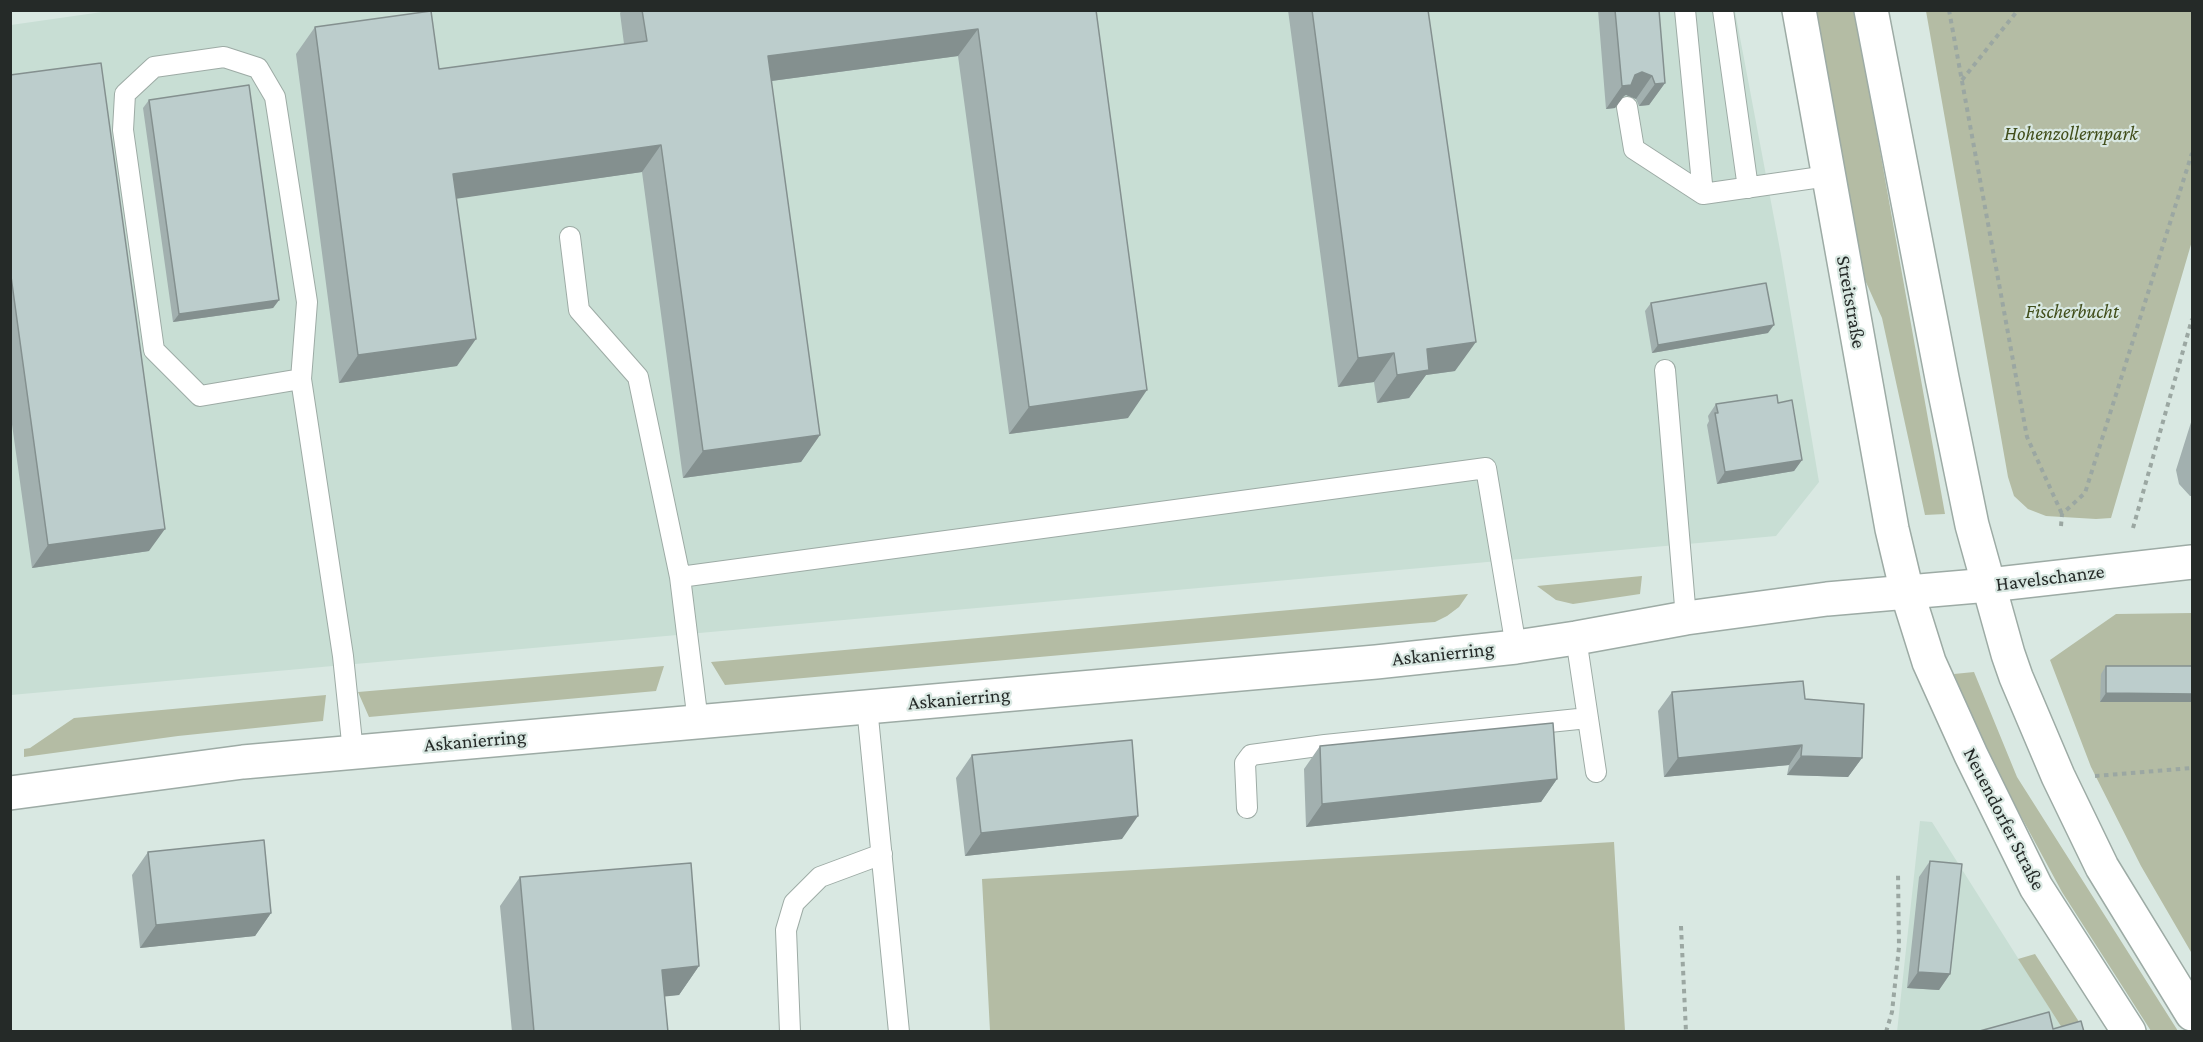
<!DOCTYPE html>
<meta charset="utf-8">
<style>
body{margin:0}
#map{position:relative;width:2203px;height:1042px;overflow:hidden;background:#d9e8e2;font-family:"Crimson Pro",serif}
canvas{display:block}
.frame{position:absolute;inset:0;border:12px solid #252a28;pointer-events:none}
</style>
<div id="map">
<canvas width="2203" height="1042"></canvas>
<div class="frame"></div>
</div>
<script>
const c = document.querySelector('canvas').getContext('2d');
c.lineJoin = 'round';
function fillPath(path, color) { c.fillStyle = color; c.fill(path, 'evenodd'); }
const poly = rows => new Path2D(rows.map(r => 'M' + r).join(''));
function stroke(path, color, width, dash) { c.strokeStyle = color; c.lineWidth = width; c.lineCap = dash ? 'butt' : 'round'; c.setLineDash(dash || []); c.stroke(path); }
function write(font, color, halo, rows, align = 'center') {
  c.font = font + ' "Crimson Pro",serif'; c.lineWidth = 4.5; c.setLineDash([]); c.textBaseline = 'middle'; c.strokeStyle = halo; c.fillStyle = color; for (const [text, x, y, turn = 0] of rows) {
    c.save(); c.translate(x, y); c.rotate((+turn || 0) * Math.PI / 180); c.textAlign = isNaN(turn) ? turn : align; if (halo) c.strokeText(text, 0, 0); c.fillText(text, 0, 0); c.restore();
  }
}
const built = poly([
 [116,10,1735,11,1781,255,1819,482,1776,536,11,695,11,25],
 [1920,821,1932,822,2064,1031,1897,1032]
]);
const green = poly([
 [1815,11,1855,11,1945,514,1925,515,1882,318,1861,271],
 [1926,11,2192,11,2192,241,2111,518,2096,519,2046,516,2028,509,2014,496,2008,477],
 [1642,576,1640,594,1573,604,1556,600,1537,586],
 [1468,594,1459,607,1447,616,1435,622,1421,623,725,685,711,662],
 [2192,613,2192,951,2191,952,2141,866,2091,767,2050,660,2116,614],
 [664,666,656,691,369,717,358,692],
 [1974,672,2017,777,2178,1031,2151,1031,2062,892,2010,796,1971,716,1954,674],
 [326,695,323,721,178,736,24,757,24,749,30,748,74,718],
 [1614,842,1625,1031,990,1031,982,879],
 [2035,954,2085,1031,2064,1031,2018,959]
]);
const path = poly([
 [1949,10,2027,437,2062,514],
 [1962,80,2018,10],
 [2061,526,2062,514,2085,493,2192,153],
 [2133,528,2192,319],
 [2095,776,2192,768],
 [1681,926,1686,1032],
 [1886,1032,1892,1012,1899,947,1898,873]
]);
const service = poly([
 [1685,10,1703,194],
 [1723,10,1748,188],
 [1627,107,1634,149,1703,194,1828,176],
 [570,237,579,310,638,377,680,577],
 [1665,370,1686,618],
 [301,379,200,396,154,350,123,130,125,94,154,67,224,57,258,68,275,97,307,302,301,379,343,656,353,752],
 [1576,638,1596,772],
 [867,707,899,1032],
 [698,722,680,577,1486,468,1516,647],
 [1247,808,1245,763,1251,755,1325,745,1588,718],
 [790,1032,786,930,794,903,820,877,882,854]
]);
const minor = poly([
 [10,793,243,762,1376,662,1516,647,1576,638,1686,618,1827,599,1989,585,2192,562]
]);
const secondary = poly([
 [1799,10,1892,529,1907,592,1929,662,1971,755,2036,887,2129,1032],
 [1871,10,1942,378,1972,525,2008,654,2016,677,2058,776,2102,867,2192,1014]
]);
const wall = poly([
 [622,10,1096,10,1128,418,1009,434,958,56,771,81,820,435,801,462,683,478,642,172,457,198,457,366,339,383,296,54,315,27,439,69,624,44,620,13],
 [1288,10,1428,10,1455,371,1426,375,1409,398,1377,403,1374,382,1338,387],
 [1598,10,1659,10,1665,83,1649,105,1639,106,1636,99,1626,95,1624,96,1615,108,1606,109],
 [10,75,149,551,32,568,10,410],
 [149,100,279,300,273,308,173,322,143,108],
 [1651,303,1768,333,1652,353,1645,311],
 [1778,403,1802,460,1794,471,1717,484,1707,425,1709,421,1708,416,1716,404],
 [2193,416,2193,496,2190,496,2179,484,2176,470],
 [2106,666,2193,666,2100,702,2101,674],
 [1672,692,1805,699,1862,758,1848,777,1787,775,1789,765,1664,777,1658,711],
 [1320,746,1557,779,1541,802,1306,827,1304,769],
 [972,755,1122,839,965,856,956,778],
 [148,852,271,913,255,936,140,948,132,875],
 [1930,861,1950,974,1939,990,1907,988,1919,877],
 [520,877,699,966,679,995,664,996,668,1032,512,1032,500,906]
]);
const shadedWall = poly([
 [978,29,958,56,749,84,768,56],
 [1642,72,1652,76,1636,99,1626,95,1624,96,1615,108,1606,109,1622,86,1635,75],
 [1665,83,1649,105,1639,106,1655,84],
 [661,145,642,172,434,202,453,174],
 [279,300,273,308,173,322,179,314],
 [1774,325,1768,333,1652,353,1658,345],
 [476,339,457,366,339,383,358,355],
 [1476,342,1455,371,1426,375,1409,398,1377,403,1397,375,1427,349],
 [1394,353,1374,382,1338,387,1358,358],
 [1147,390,1128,418,1009,434,1029,407],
 [820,435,801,462,683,478,703,451],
 [1802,460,1794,471,1717,484,1725,472],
 [165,529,149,551,32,568,48,545],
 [2106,693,2193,694,2193,702,2100,702],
 [1802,745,1789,765,1664,777,1678,758],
 [1801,756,1862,758,1848,777,1787,775],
 [1557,779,1541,802,1306,827,1322,804],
 [1138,816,1122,839,965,856,981,833],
 [271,913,255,936,140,948,156,925],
 [699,966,679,995,642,999,662,970],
 [1918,972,1950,974,1939,990,1907,988]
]);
const building = poly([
 [642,10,1096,10,1147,390,1029,407,978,29,768,56,820,435,703,451,661,145,453,174,476,339,358,355,315,27,431,11,439,69,647,41,642,10],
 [1312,10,1428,10,1476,342,1427,349,1429,370,1397,375,1394,353,1358,358,1312,10],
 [1615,10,1659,10,1665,83,1655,84,1652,76,1642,72,1635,75,1631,85,1622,86,1615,10],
 [101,63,165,529,48,545,10,269,10,75,101,63],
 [249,85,279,300,179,314,149,100,249,85],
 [1766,283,1774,325,1658,345,1651,303,1766,283],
 [1777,395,1778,403,1792,400,1802,460,1725,472,1715,413,1718,413,1716,404,1777,395],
 [2106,666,2193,666,2193,694,2106,693,2106,666],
 [1803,681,1805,699,1864,704,1862,758,1801,756,1802,745,1678,758,1672,692,1803,681],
 [1553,723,1557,779,1322,804,1320,746,1553,723],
 [1132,740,1138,816,981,833,972,755,1132,740],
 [264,840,271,913,156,925,148,852,264,840],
 [1930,861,1962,864,1950,974,1918,972,1930,861],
 [691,863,699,966,662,970,668,1032,534,1032,520,877,691,863],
 [2049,1012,2053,1029,2081,1021,2084,1032,1976,1032,2049,1012]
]);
const parkNames = [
 ["Hohenzollernpark",2071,134],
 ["Fischerbucht",2072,312]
];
const streetNames = [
 ["Streitstraße",1851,302,80],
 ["Havelschanze",2050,578,-7],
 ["Askanierring",1443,654,-6],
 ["Askanierring",959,699,-5],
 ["Askanierring",475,741,-5],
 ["Neuendorfer Straße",2004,819,63]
];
fillPath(built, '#c8ded4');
fillPath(green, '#b4bca4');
stroke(service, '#9daba5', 22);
stroke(minor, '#9daba5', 36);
stroke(secondary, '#9daba5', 36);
stroke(path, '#9ba7a2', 4, [4.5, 4.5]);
stroke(service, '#fff', 20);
stroke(minor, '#fff', 33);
stroke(secondary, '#fff', 33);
fillPath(wall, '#a2b0af');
fillPath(shadedWall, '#84908f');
fillPath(building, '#bccdcc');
stroke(building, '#84908f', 1.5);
write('italic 20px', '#414e1b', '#d9e8e2', parkNames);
write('20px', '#252a28', '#d9e8e2', streetNames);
</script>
